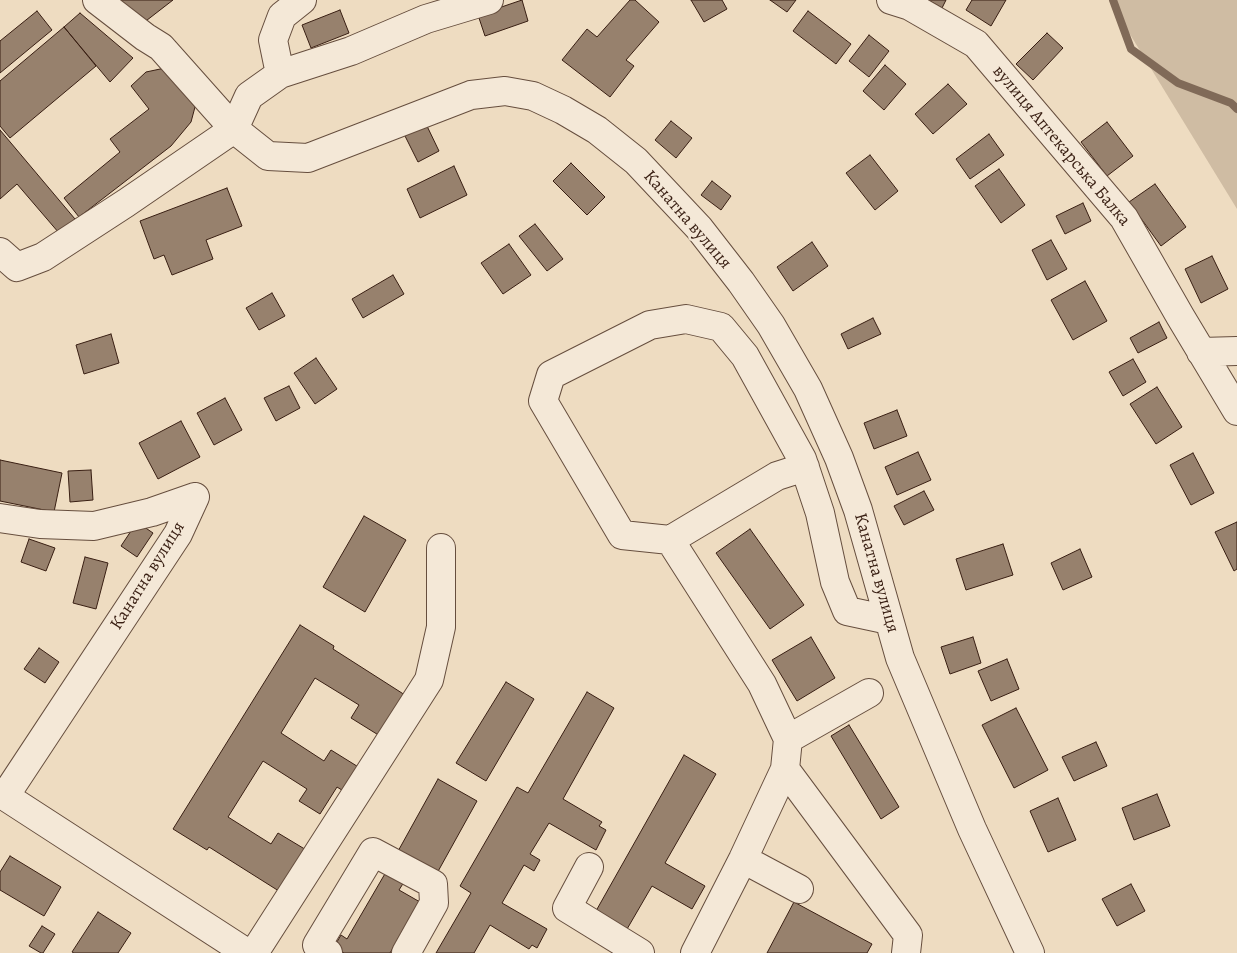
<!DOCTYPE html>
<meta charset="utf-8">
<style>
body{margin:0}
canvas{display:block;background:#eedcc1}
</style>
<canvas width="1237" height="953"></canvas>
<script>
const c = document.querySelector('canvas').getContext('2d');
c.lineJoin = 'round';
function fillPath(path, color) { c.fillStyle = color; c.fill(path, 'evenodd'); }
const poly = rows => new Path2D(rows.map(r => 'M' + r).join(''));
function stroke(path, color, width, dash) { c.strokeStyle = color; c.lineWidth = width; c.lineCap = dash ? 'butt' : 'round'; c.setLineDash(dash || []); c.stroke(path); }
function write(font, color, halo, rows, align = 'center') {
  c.font = font + ' Alegreya,serif'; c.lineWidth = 5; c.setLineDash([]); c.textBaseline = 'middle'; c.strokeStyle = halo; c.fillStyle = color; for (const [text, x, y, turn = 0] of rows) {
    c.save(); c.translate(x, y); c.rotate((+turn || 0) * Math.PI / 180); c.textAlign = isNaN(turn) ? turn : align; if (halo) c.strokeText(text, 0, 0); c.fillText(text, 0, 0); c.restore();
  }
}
const green = poly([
 [1109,0,1237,0,1237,209]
]);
const stream = poly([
 [1113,0,1131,49,1178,83,1231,103,1237,109]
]);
const building = poly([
 [113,0,173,0,142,24,113,0],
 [522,0,528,21,485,36,478,15,522,0],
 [630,0,635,0,659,22,626,60,634,66,610,97,562,60,587,29,597,37,630,0],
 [691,0,722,0,727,9,704,22,691,0],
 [770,0,796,0,787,12,770,0],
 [928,0,946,0,942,8,928,0],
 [972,0,1006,0,991,26,966,10,972,0],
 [340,10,349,33,311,48,302,25,340,10],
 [37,11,52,30,0,73,0,41,37,11],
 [808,11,851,44,836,64,793,31,808,11],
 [80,13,133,58,110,82,64,27,80,13],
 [64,27,96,66,10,138,0,126,0,81,64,27],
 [1047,33,1063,48,1033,80,1016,64,1047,33],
 [869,35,889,51,869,77,849,61,869,35],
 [885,65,906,84,884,110,863,91,885,65],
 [165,68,195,107,191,122,171,146,79,217,64,198,120,152,110,139,149,109,131,86,146,72,165,68],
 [948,84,967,104,933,134,915,114,948,84],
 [671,121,692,138,676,158,655,140,671,121],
 [1107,122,1133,156,1107,176,1081,142,1107,122],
 [426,124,439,151,418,162,404,134,426,124],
 [0,130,75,219,59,233,17,184,0,199,0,130],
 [989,134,1004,155,970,179,956,159,989,134],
 [870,155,898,191,875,210,846,173,870,155],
 [571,163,605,197,587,215,553,181,571,163],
 [454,166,467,195,420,218,407,189,454,166],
 [999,169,1025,205,1001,223,975,186,999,169],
 [712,181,731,196,721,210,701,195,712,181],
 [1155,184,1186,227,1161,246,1129,202,1155,184],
 [227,188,242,226,206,240,213,259,172,275,164,255,154,259,140,221,227,188],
 [1083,203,1091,221,1065,234,1056,216,1083,203],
 [535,224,563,259,547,271,519,236,535,224],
 [1051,240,1067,269,1047,280,1032,250,1051,240],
 [812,242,828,266,793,291,777,267,812,242],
 [509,244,531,275,503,294,481,263,509,244],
 [1212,256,1228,289,1201,303,1185,269,1212,256],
 [393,275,404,294,363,318,352,299,393,275],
 [1085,281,1107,321,1073,340,1051,300,1085,281],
 [272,293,285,316,259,330,246,308,272,293],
 [873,318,881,334,848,349,841,334,873,318],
 [1159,322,1167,338,1138,353,1130,338,1159,322],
 [111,334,119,363,84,374,76,345,111,334],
 [316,358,337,389,315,404,294,373,316,358],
 [1133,359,1146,382,1123,396,1109,372,1133,359],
 [289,386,300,408,276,421,264,398,289,386],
 [1157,387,1182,427,1156,444,1130,404,1157,387],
 [225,398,242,430,214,445,197,413,225,398],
 [897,410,907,436,874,449,864,423,897,410],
 [181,421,200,457,158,479,139,443,181,421],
 [918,452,931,480,897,495,885,467,918,452],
 [1193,453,1214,493,1191,505,1170,465,1193,453],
 [0,460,62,473,54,512,0,501,0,460],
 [91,470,93,500,70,502,68,471,91,470],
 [924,491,934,510,904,525,894,506,924,491],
 [364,516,406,540,365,612,323,587,364,516],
 [137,522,153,533,137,557,121,546,137,522],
 [1237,522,1237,569,1234,571,1215,532,1237,522],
 [750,529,804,605,770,629,716,553,750,529],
 [29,539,55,548,46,571,21,562,29,539],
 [1003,544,1013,575,966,590,956,559,1003,544],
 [1080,549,1092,577,1063,590,1051,563,1080,549],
 [85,557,108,563,96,609,73,603,85,557],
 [300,625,334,646,333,649,405,695,380,736,351,718,359,705,315,678,281,733,324,761,331,750,360,768,345,792,337,787,320,814,299,801,307,789,263,761,228,817,271,844,278,833,308,851,282,893,209,847,207,850,173,829,300,625],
 [811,637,835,678,797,701,772,660,811,637],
 [973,637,981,663,950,674,941,647,973,637],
 [39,648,59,662,45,683,24,669,39,648],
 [1007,659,1019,689,991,701,978,671,1007,659],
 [506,682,534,699,486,781,456,763,506,682],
 [587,692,614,708,563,799,602,822,599,826,606,830,596,850,549,823,530,854,540,860,534,871,524,865,502,903,547,929,537,948,532,945,529,949,490,925,474,953,436,953,471,893,460,886,517,787,528,793,587,692],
 [1016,708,1048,770,1014,788,982,725,1016,708],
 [849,725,899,807,881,819,831,736,849,725],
 [1096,742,1107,766,1074,781,1062,757,1096,742],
 [684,755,716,774,665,863,705,886,692,909,652,886,623,936,592,918,684,755],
 [438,779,477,801,436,875,397,853,438,779],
 [1157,794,1170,826,1134,840,1122,808,1157,794],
 [1058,798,1076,840,1048,852,1030,811,1058,798],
 [10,856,61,887,44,916,0,890,0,872,10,856],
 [386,872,404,882,399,890,420,902,390,953,344,953,334,947,341,935,347,939,386,872],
 [1131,884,1145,911,1117,926,1102,899,1131,884],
 [794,902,872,944,867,953,767,953,794,902],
 [98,912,131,933,118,953,74,953,72,952,98,912],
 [42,926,55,934,43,953,41,953,29,946,42,926]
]);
const minor = poly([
 [489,0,426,19,351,51,280,74,249,96,234,129,268,156,308,158,471,95,505,91,533,96,563,110,597,130,636,161,699,228,741,282,771,325,808,389,839,458,858,510,900,658,972,829,1030,953],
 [891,0,910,6,976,44,1124,218,1180,316,1237,411],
 [280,74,273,40,282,16,302,0],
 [0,252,17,267,43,257,126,203,234,129,161,47,145,37,97,0],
 [1201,352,1237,351],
 [0,518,40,524,94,526,152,512,195,497],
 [670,540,777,476,805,467],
 [788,739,869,693],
 [785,769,908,935,906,953],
 [0,793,247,953],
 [5,796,178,534,195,497],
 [743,859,799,889],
 [589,867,567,908,640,953],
 [254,953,429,680,441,627,441,548],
 [328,953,317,945,373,852,433,884,434,903,406,953],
 [695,953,743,859,785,769,788,739,762,684,670,540,622,535,543,401,551,375,650,325,686,319,721,327,745,356,802,459,820,513,835,582,847,611,889,620]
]);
const streetNames = [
 ["вулиця Аптекарська Балка",1061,146,50],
 ["Канатна вулиця",687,220,49],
 ["Канатна вулиця",876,573,74],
 ["Канатна вулиця",148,576,-58]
];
fillPath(green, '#cfbca3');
stroke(stream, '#806a58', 8);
fillPath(building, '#97816d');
stroke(building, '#391f13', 1);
stroke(minor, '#664e3e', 30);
stroke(minor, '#f4e8d7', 28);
write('18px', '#391f13', '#f4e8d7', streetNames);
</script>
